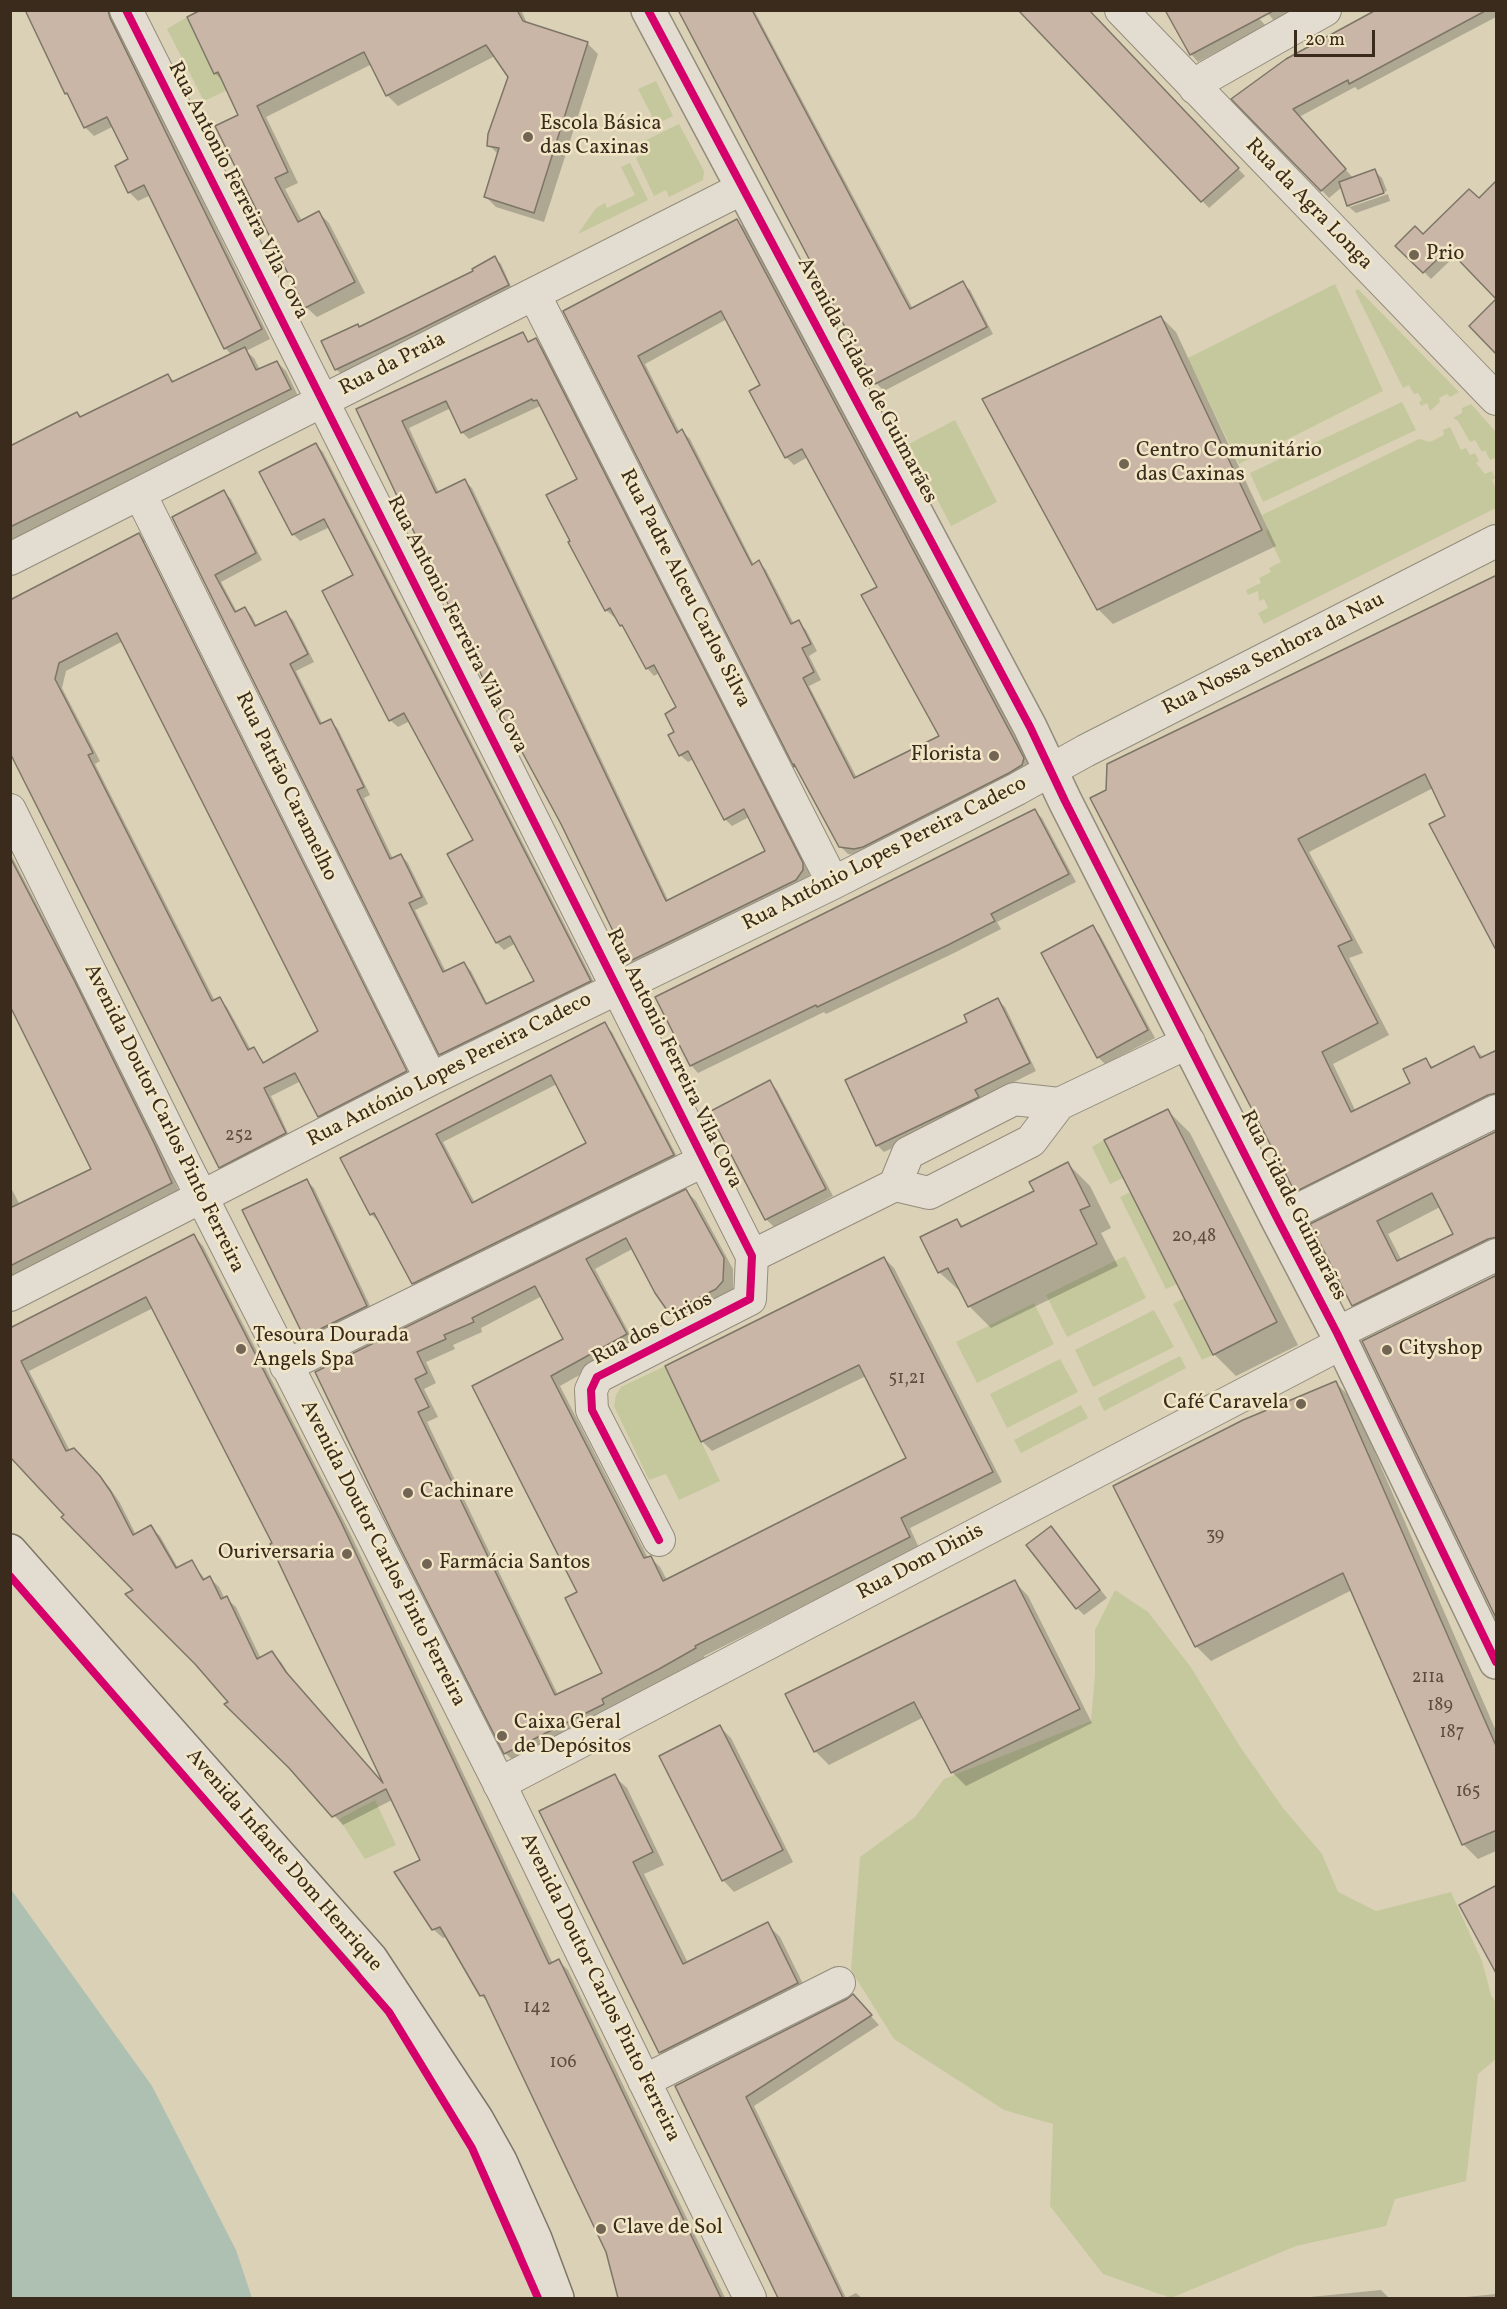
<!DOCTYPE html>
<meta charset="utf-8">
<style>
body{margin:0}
#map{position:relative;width:1507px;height:2309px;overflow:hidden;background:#dad1b6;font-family:Vollkorn,serif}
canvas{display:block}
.frame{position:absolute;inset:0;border:12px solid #3b2b1d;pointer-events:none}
.scale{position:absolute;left:1294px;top:30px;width:81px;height:27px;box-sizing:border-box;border:3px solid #3b2b1d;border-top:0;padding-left:8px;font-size:18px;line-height:21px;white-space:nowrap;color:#3b2b1d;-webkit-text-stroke:4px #f1e6c6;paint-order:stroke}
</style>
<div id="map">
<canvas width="1507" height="2309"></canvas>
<div class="frame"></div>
<div class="scale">20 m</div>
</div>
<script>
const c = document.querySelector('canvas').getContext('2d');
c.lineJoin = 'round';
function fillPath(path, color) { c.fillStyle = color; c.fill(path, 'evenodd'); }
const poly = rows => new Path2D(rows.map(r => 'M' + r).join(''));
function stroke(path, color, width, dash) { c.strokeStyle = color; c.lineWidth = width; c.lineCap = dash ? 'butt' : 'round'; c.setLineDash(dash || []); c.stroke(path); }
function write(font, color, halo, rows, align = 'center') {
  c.font = font + ' Vollkorn,serif'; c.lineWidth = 5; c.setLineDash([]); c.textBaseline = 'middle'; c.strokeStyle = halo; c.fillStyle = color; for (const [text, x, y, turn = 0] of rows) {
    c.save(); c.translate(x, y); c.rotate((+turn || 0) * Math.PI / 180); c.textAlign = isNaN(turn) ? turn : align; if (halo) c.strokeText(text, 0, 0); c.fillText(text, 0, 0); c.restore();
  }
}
const green = poly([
 [187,17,214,73,248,58,310,51,204,101,167,29],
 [656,81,673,116,641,132,637,124,652,116,638,89],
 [679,124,704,171,703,180,669,197,666,190,654,196,636,158,648,151,644,141],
 [630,163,648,200,578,234,596,208,605,203,607,208,635,195,621,167],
 [1335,284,1383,391,1239,464,1188,358],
 [1358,289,1459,392,1450,397,1447,394,1439,398,1440,402,1430,411,1427,403,1421,406,1419,402,1422,400,1418,393,1414,394,1409,385,1403,388,1355,291],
 [1402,402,1416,430,1263,502,1250,473],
 [1471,404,1496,432,1496,461,1495,458,1490,460,1485,450,1482,452,1475,440,1470,442,1458,421,1453,418,1462,413,1462,408],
 [955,420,997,502,951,526,909,444],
 [1450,427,1461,450,1466,448,1470,455,1475,453,1479,461,1476,463,1485,474,1492,471,1495,478,1492,480,1496,489,1496,508,1264,624,1258,613,1268,608,1264,599,1259,601,1258,591,1248,595,1246,590,1261,583,1259,578,1271,572,1269,568,1281,562,1266,532,1268,529,1262,515,1419,439,1430,442,1444,435,1443,430],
 [1104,1140,1123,1178,1110,1184,1092,1147],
 [1130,1192,1177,1284,1166,1289,1120,1197],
 [1125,1256,1146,1298,1067,1337,1046,1295],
 [1184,1298,1213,1355,1202,1360,1173,1304],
 [1034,1303,1054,1344,977,1383,956,1342],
 [1154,1310,1174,1347,1093,1387,1075,1350],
 [1180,1356,1186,1368,1104,1411,1098,1398],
 [1060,1359,1078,1392,1007,1428,990,1394],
 [665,1366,720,1481,679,1500,666,1474,649,1480,614,1406,616,1395,621,1387],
 [1081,1405,1088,1418,1021,1453,1014,1440],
 [1115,1590,1148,1612,1190,1666,1241,1748,1283,1808,1322,1854,1338,1892,1376,1911,1451,1892,1482,1961,1491,1995,1496,2003,1496,2059,1478,2074,1466,2181,1395,2199,1386,2226,1296,2246,1171,2298,1103,2274,1050,2206,1053,2124,1004,2110,894,2039,851,1970,860,1857,915,1817,944,1779,1091,1721,1095,1675,1095,1630],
 [375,1800,396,1845,365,1859,339,1819]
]);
const water = poly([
 [10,1888,152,2086,236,2250,252,2298,11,2298]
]);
const shadow = poly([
 [26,10,110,10,270,339,246,351,254,358,260,370,277,362,286,371,299,398,10,541,10,447,81,418,168,375,175,382,232,355,225,348,151,195,138,201,129,192,130,160,114,126,94,136,85,127,72,99,66,93],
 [204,10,521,10,528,25,587,43,598,54,544,222,496,207,485,196,499,155,489,145,509,76,495,56,398,106,387,95,372,64,266,117,298,183,285,189,302,221,319,213,329,223,365,293,317,317,306,307,240,116,225,83,215,73],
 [680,10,754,10,913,309,962,283,970,290,993,334,884,391,876,383],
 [1251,10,1266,26,1198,62,1191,54],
 [1265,10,1301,10,1276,23],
 [1379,10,1496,10,1496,17,1358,90,1355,87,1299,117,1354,179,1375,171,1382,178,1387,191,1350,204,1350,207,1388,194,1390,201,1356,213,1348,206,1342,187,1329,198,1234,99],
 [1102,27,1245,176,1209,208,1058,50],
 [1469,191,1456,255,1431,279,1398,246,1424,236],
 [737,221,745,228,1031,767,862,856,848,854,840,846,565,312],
 [727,319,762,386,786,457,794,465,808,457,879,588,941,736,857,778,809,686,821,680,809,656,817,651,806,630,799,622,794,624,766,570,759,562,754,565,690,439,682,431,680,433,645,364],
 [495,258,501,264,513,291,342,375,336,369,360,328,475,272],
 [1161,317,1176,332,1276,546,1113,624,1098,609],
 [522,334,530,343,536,340,543,348,809,872,810,878,636,969,629,962,358,410],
 [540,406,579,480,606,610,614,617,615,616,627,632,647,668,654,676,659,673,678,708,676,732,680,755,688,762,694,759,725,819,732,826,749,817,767,852,669,902,472,488,465,481,439,493,409,428,451,408,462,432,469,439],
 [316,444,323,452,597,988,448,1061,440,1054,174,518,224,492,231,499,262,560,221,582,237,612,245,608,252,616,257,627,285,612,293,620,314,662,296,671,323,725,331,721,338,729,370,795,364,798,393,859,401,855,408,863,428,904,415,910,446,972,464,963,471,971,488,1005,536,982,516,943,504,950,497,943,449,854,475,840,410,721,398,727,390,720,355,575,330,527,300,541,293,534],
 [139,535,147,543,414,1079,327,1124,319,1116,301,1081,271,1096,292,1142,228,1175,220,1167,10,601],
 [142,542,146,542,412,1077,409,1078],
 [123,641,320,1032,265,1063,253,1049,251,1050,227,1007,219,999,215,1001,95,764,100,761,62,688,66,671],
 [1496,576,1447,816,1433,788,1309,852,1363,953,1349,958,1389,1035,1333,1064,1356,1112,1412,1084,1425,1060,1434,1068,1474,1048,1484,1058,1496,1051,1496,1108,1308,1203,1296,1191,1092,798],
 [1035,811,1042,818,1076,882,997,922,1001,929,956,952,826,1014,824,1012,698,1073,691,1065],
 [10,853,82,991,163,1154,179,1191,10,1277,10,1186,20,1205,93,1170,10,1003],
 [1093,927,1100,935,1155,1038,1105,1064,1098,1057],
 [998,1000,1005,1007,1036,1071,982,1098,985,1104,884,1152,877,1145,969,1023],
 [604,1024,612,1032,681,1164,421,1291,413,1283,379,1222,371,1214,342,1159],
 [557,1084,588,1143,475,1203,443,1142],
 [770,1082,777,1090,833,1196,774,1227,766,1219,711,1113],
 [1168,1111,1190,1133,1298,1345,1236,1376,1214,1354],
 [1496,1133,1496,1252,1365,1317,1353,1305,1313,1225],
 [1440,1207,1455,1235,1402,1261,1388,1234],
 [1068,1164,1090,1186,1111,1228,1101,1233,1118,1266,991,1328,969,1306,963,1294,939,1272,957,1220,964,1227,1036,1192],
 [307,1181,314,1188,374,1314,312,1344,305,1336],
 [686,1191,696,1201,733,1269,733,1291,680,1322,670,1312,634,1248,595,1269,635,1344,560,1386,648,1558,650,1557,660,1567,667,1580,908,1459,866,1376,712,1451,702,1441,884,1258,894,1268,1002,1482,910,1528,919,1548,704,1656,705,1658,669,1679,515,1762,505,1753,317,1373],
 [542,1296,565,1339,474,1386,579,1592,604,1674,558,1695,427,1422,438,1417,424,1389,436,1383,426,1362,455,1349,453,1345,482,1332,481,1328],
 [194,1236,203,1246,350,1533,553,1964,559,1961,568,1970,725,2298,620,2298,608,2252,490,2004,481,1995,447,1937,443,1938,433,1929,422,1861,392,1800,343,1825,230,1703,135,1590,67,1516,10,1330],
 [153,1308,274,1544,385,1787,295,1684,281,1662,272,1653,261,1659,236,1607,226,1598,225,1599,219,1587,210,1578,206,1580,191,1562,178,1568,160,1536,150,1527,136,1535,120,1503,109,1487,84,1459,70,1451,29,1371],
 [1336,1383,1351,1398,1496,1731,1496,1851,1478,1859,1463,1844,1352,1590,1211,1661,1196,1646],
 [1051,1528,1107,1598,1084,1615,1077,1608],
 [1015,1582,1028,1596,1092,1723,966,1786,952,1772,924,1717,829,1765,815,1751],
 [720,1727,731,1738,793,1862,734,1892,723,1880],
 [614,1776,627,1788,664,1865,644,1874,688,1963,767,1924,780,1937,809,1996,673,2065,660,2052,541,1812],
 [861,2005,879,2025,754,2106,846,2298,856,2293,862,2298,780,2298,677,2086],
 [1381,2290,1389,2298,1300,2298],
 [1496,2294,1496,2298,1456,2298]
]);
const building = poly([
 [25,10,108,10,110,18,262,329,224,349,144,185,128,193,115,166,128,159,107,117,84,128,67,93,65,94,25,10],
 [201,10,517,10,523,21,588,42,534,213,484,197,499,148,487,146,488,134,508,77,486,45,386,96,364,52,257,106,288,172,275,178,298,222,319,211,355,282,305,308,215,126,238,115,218,72,214,74,187,17,201,10],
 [678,10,752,10,910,309,963,281,987,327,875,384,678,10],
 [1018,10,1089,10,1239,168,1201,202,1018,10],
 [1165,10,1275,10,1190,55,1165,10],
 [1376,10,1487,10,1349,84,1348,80,1293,109,1346,169,1321,191,1231,99,1286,59,1376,10],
 [1375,169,1384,193,1347,206,1339,182,1375,169],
 [1497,180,1497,355,1469,326,1496,299,1448,249,1423,273,1395,246,1415,226,1423,234,1469,189,1479,198,1497,180],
 [737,219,1024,758,1022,765,1009,773,863,847,854,849,839,847,794,764,794,767,563,311,737,219],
 [721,311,760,385,749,391,785,458,802,449,877,587,861,595,939,736,854,778,803,678,814,672,802,648,811,644,799,620,791,624,759,560,752,565,682,429,677,433,638,356,721,311],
 [495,256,509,285,415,332,335,370,321,341,358,324,359,327,473,271,472,269,495,256],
 [1161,316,1262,530,1097,610,982,399,1161,316],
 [523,332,528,342,536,338,803,863,803,870,796,880,628,962,561,824,487,687,356,409,523,332],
 [532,399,533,401,537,400,577,479,546,495,570,541,568,542,605,611,610,608,620,626,622,625,646,669,654,665,676,707,665,714,674,732,668,735,679,756,688,751,724,820,744,809,765,851,666,901,465,479,436,493,402,421,446,401,461,433,532,399],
 [245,347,256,370,277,361,291,389,10,527,10,446,77,412,80,417,168,374,172,382,245,347],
 [316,443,591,981,439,1055,172,517,224,490,256,553,215,575,235,612,245,607,255,626,286,611,308,654,290,664,320,724,331,719,364,787,357,790,390,859,401,854,422,897,409,903,443,972,464,962,486,1004,534,981,510,936,496,943,447,854,473,840,404,713,389,721,322,591,353,575,324,519,292,535,259,472,316,443],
 [139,533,407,1071,318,1117,295,1073,264,1088,286,1133,219,1168,10,753,10,600,139,533],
 [117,633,318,1031,263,1063,254,1047,248,1050,220,997,212,1001,88,755,93,753,55,679,59,663,117,633],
 [1497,575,1497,952,1429,824,1445,816,1425,774,1298,839,1352,940,1338,946,1378,1023,1322,1052,1351,1112,1410,1083,1403,1069,1426,1058,1431,1068,1474,1046,1480,1058,1497,1050,1497,1093,1488,1095,1295,1192,1090,798,1106,790,1107,764,1497,575],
 [1035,809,1069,874,991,914,995,921,948,945,817,1007,816,1005,690,1066,655,997,1035,809],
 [10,857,75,982,155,1145,172,1183,10,1266,10,1208,91,1169,10,1006,10,857],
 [1093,925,1148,1030,1097,1058,1041,953,1093,925],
 [998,998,1030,1063,975,1090,979,1097,876,1146,845,1080,967,1022,964,1015,998,998],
 [605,1022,674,1155,412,1284,374,1213,370,1215,340,1158,605,1022],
 [551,1075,586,1143,472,1203,436,1134,551,1075],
 [770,1080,826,1189,765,1220,709,1112,770,1080],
 [1168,1109,1277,1322,1213,1355,1104,1140,1168,1109],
 [1497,1131,1497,1237,1488,1239,1352,1306,1310,1224,1497,1131],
 [1432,1193,1453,1234,1397,1261,1377,1221,1432,1193],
 [1068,1162,1090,1206,1080,1210,1097,1244,968,1307,948,1268,938,1273,920,1237,957,1219,961,1227,1034,1191,1029,1182,1068,1162],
 [307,1179,367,1306,304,1337,242,1210,307,1179],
 [686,1189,724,1258,723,1281,716,1289,669,1313,655,1293,626,1238,586,1259,627,1334,551,1376,644,1558,651,1556,663,1581,906,1458,859,1365,701,1442,665,1366,884,1257,993,1472,901,1518,910,1537,695,1646,696,1648,659,1669,602,1699,604,1704,504,1754,391,1530,315,1372,686,1189],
 [535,1286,563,1339,472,1386,577,1592,565,1598,602,1673,555,1695,418,1412,429,1407,415,1379,427,1373,417,1352,446,1339,444,1335,474,1322,472,1318,535,1286],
 [194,1234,341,1522,549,1964,559,1959,721,2298,618,2298,606,2252,484,1995,480,1996,440,1927,432,1930,394,1872,420,1860,386,1789,332,1817,289,1768,224,1704,228,1702,195,1664,125,1594,133,1590,61,1517,64,1515,10,1457,10,1328,194,1234],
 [146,1297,272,1543,270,1544,383,1783,286,1672,272,1651,257,1659,227,1596,221,1599,210,1576,203,1580,192,1560,176,1568,151,1525,133,1535,111,1492,100,1476,74,1448,66,1451,21,1361,146,1297],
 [1497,1275,1497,1620,1362,1341,1497,1275],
 [1336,1381,1497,1748,1497,1830,1462,1845,1343,1573,1195,1647,1113,1486,1243,1420,1336,1381],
 [1051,1526,1100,1590,1076,1609,1026,1545,1051,1526],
 [1015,1580,1080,1709,951,1773,914,1702,814,1752,785,1694,1015,1580],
 [720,1725,783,1850,722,1881,659,1756,720,1725],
 [615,1774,653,1852,633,1862,683,1964,768,1922,798,1983,659,2053,539,1811,615,1774],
 [1497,1885,1497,1975,1459,1905,1497,1885],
 [853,1994,872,2015,746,2097,843,2298,778,2298,675,2086,847,1999,853,1994]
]);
const minor = poly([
 [126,10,752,1256,750,1299,597,1377,591,1390,592,1410,659,1540],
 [1121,10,1496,399],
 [1195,88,1207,77,1325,10],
 [534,294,833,883],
 [140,494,431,1079],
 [10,559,743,188],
 [10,810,186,1166,504,1793,750,2298],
 [895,1185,908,1153,1014,1099,1059,1104],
 [1278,1220,1496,1111],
 [752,1256,895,1185,929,1193,1031,1141,1059,1104,1189,1042],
 [10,1295,431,1079,833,883,1017,789,1085,751,1496,541],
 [1337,1333,1496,1255],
 [286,1366,703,1161],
 [499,1784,1342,1343],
 [644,2081,839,1983]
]);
const tertiary = poly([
 [648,10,1030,727,1065,801,1278,1220,1337,1333,1496,1662]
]);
const secondary = poly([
 [10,1551,371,1959,477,2120,500,2161,535,2239,557,2298]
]);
const cycleway = poly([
 [126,10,752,1256,750,1299,597,1377,591,1390,592,1410,659,1540],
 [648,10,1030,727,1065,801,1278,1220,1337,1333,1496,1662],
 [10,1576,389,2012,472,2148,538,2298]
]);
const markers = [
 [528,137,6,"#736553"],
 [1414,255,6,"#736553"],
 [1124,464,6,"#736553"],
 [994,756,6,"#736553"],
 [241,1349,6,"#736553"],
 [1387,1350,6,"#736553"],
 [1301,1404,6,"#736553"],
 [408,1493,6,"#736553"],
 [347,1554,6,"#736553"],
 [427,1564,6,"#736553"],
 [502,1736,6,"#736553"],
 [601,2229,6,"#736553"]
];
const numberNames = [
 ["252",239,1137],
 ["20,48",1194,1238],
 ["51,21",907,1380],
 ["39",1215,1537],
 ["211a",1428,1679],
 ["189",1440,1707],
 ["187",1452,1734],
 ["165",1468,1793],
 ["142",537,2009],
 ["106",563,2064]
];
const poiNames = [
 ["Escola Básica",540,125],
 ["das Caxinas",540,149],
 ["Prio",1426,255],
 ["Centro Comunitário",1136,452],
 ["das Caxinas",1136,476],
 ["Florista",982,756,"right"],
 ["Tesoura Dourada",253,1337],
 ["Angels Spa",253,1361],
 ["Cityshop",1399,1350],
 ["Café Caravela",1289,1404,"right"],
 ["Cachinare",420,1493],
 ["Ouriversaria",335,1554,"right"],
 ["Farmácia Santos",439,1564],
 ["Caixa Geral",514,1724],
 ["de Depósitos",514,1748],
 ["Clave de Sol",613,2229]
];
const streetNames = [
 ["Rua Antonio Ferreira Vila Cova",237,191,63],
 ["Rua da Agra Longa",1308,205,46],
 ["Rua da Praia",393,365,-27],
 ["Avenida Cidade de Guimarães",866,381,62],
 ["Rua Padre Alceu Carlos Silva",684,589,63],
 ["Rua Antonio Ferreira Vila Cova",456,625,63],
 ["Rua Nossa Senhora da Nau",1274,655,-27],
 ["Rua Patrão Caramelho",285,787,64],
 ["Rua António Lopes Pereira Cadeco",885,855,-27],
 ["Rua Antonio Ferreira Vila Cova",673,1059,64],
 ["Rua António Lopes Pereira Cadeco",450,1071,-27],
 ["Avenida Doutor Carlos Pinto Ferreira",163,1119,64],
 ["Rua Cidade Guimarães",1292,1206,63],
 ["Rua dos Cirios",653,1330,-28],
 ["Avenida Doutor Carlos Pinto Ferreira",382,1554,63],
 ["Rua Dom Dinis",921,1563,-28],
 ["Avenida Infante Dom Henrique",283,1861,49],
 ["Avenida Doutor Carlos Pinto Ferreira",599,1988,64]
];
fillPath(green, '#c5c89d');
fillPath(water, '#aec0b2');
fillPath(shadow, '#0003');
fillPath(building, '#cab6a6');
stroke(building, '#7d7667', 1.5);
stroke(minor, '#948c7c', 34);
stroke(tertiary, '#948c7c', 36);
stroke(secondary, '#7d7667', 36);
stroke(minor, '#e2ddd0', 32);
stroke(tertiary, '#e2ddd0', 33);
stroke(secondary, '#e2ddd0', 33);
stroke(cycleway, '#d6006c', 8);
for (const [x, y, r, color] of markers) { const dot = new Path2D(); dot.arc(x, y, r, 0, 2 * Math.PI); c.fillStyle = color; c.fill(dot); stroke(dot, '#f1e6c6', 2); }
write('18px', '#5f4e3f', null, numberNames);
write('21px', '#3b2b1d', '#f1e6c6', poiNames, 'left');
write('21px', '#3b2b1d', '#f1e6c6', streetNames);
</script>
